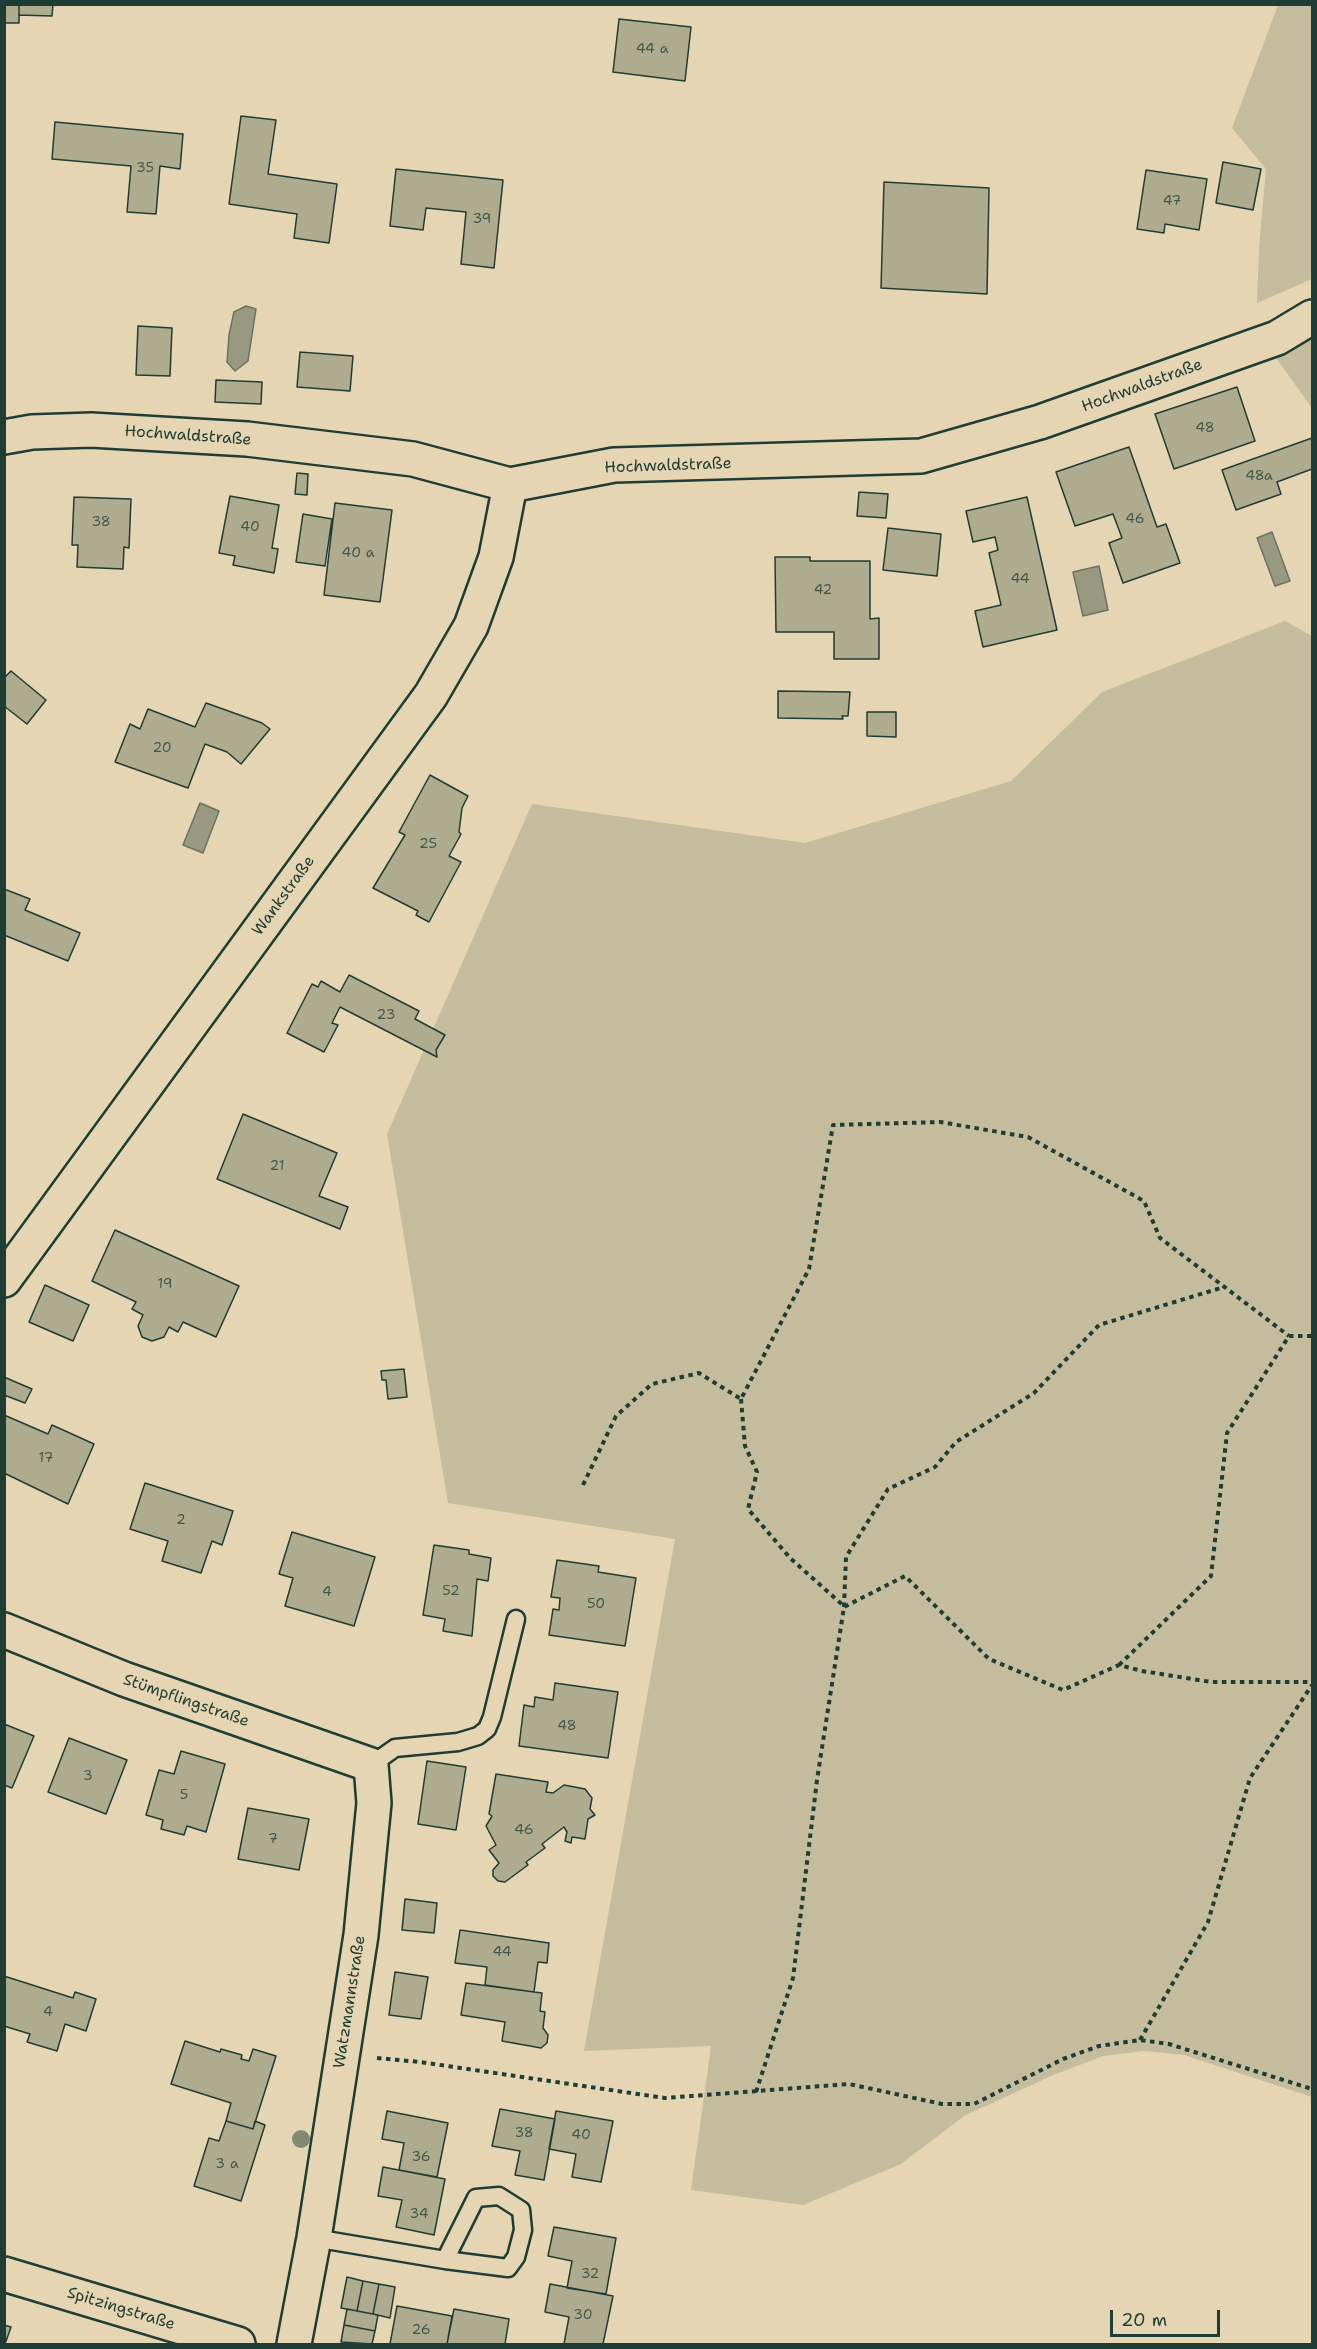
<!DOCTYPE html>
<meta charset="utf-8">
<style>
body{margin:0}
#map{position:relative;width:1317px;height:2349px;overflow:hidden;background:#e6d5b2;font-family:"Shantell Sans",sans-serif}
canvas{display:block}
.frame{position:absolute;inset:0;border:6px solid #1f3d34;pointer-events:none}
.scale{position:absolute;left:1110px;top:2310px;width:110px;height:27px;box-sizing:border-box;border:3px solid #1f3d34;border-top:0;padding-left:8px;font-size:18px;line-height:21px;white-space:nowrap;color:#1f3d34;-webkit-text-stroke:4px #e6d5b2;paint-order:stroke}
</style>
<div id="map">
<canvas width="1317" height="2349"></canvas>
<div class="frame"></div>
<div class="scale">20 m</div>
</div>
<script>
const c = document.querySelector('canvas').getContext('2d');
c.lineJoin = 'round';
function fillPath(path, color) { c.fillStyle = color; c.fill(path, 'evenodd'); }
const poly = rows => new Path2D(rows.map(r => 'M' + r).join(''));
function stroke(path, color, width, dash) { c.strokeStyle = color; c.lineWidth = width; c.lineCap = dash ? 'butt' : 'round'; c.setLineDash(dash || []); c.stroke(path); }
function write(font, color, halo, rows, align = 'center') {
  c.font = font + ' "Shantell Sans",sans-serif'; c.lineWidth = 5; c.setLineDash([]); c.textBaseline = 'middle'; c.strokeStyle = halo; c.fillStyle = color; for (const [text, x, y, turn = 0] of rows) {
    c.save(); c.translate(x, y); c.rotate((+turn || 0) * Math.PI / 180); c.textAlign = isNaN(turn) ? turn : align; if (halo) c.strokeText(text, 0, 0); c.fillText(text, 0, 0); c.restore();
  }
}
const green = poly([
 [1278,5,1312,5,1312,279,1257,303,1259,248,1266,169,1232,128],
 [1312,339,1312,408,1276,358],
 [1285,621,1312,636,1312,2097,1184,2055,1144,2051,1103,2056,1051,2076,964,2116,901,2164,803,2205,691,2190,711,2046,584,2051,675,1539,448,1503,387,1134,532,804,805,843,1011,781,1102,692]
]);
const water = poly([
 [246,306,256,309,248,361,235,371,227,362,229,335,234,312,246,306],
 [1272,532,1290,581,1275,586,1257,538,1272,532],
 [1099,566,1108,610,1083,616,1073,572,1099,566],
 [200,803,219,811,203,853,183,845,200,803]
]);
const building = poly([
 [4,4,19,4,19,23,4,23,4,4],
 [19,4,53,4,52,16,19,15,19,4],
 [619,19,691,27,685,81,613,72,619,19],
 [241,116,276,120,268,174,337,184,329,243,294,238,297,214,229,204,241,116],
 [55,122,183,134,180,169,160,166,156,214,127,212,131,166,52,159,55,122],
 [1223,162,1261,169,1253,210,1216,203,1223,162],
 [396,169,503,180,494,268,461,264,466,212,426,208,423,230,390,226,396,169],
 [1146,170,1207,179,1199,230,1165,224,1164,233,1137,229,1146,170],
 [884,182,989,188,987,294,881,288,884,182],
 [138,326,172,328,170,376,136,375,138,326],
 [300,352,353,356,350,391,297,387,300,352],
 [216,380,262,382,261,404,215,402,216,380],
 [1237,387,1255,441,1174,469,1155,414,1237,387],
 [1312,438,1312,469,1277,482,1281,494,1236,510,1222,470,1312,438],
 [1129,447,1157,527,1166,524,1180,563,1123,583,1109,543,1122,538,1113,514,1075,526,1056,472,1129,447],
 [297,473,308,474,307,495,295,494,297,473],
 [859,492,888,494,886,518,857,516,859,492],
 [230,496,279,505,272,548,278,549,274,573,233,565,235,556,219,553,230,496],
 [74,497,131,499,129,548,124,547,123,569,77,567,78,545,72,545,74,497],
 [1027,497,1057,630,983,647,975,611,1001,605,989,553,998,550,995,537,973,542,966,511,1027,497],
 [335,503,392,510,380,602,324,595,335,503],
 [303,514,332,519,325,566,296,562,303,514],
 [888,528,941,534,937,576,883,570,888,528],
 [775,557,810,557,810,561,870,561,870,619,879,618,879,659,834,659,834,632,776,632,775,557],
 [11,671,46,700,27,724,4,706,4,678,11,671],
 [778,691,850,692,848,716,842,716,843,719,778,718,778,691],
 [206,703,262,723,270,729,241,764,227,752,205,744,188,788,115,762,130,724,140,729,148,709,195,727,206,703],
 [867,712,896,712,896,737,867,736,867,712],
 [430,775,468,796,462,808,459,832,461,834,449,856,461,862,429,922,416,915,418,911,373,888,405,835,399,832,430,775],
 [4,889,30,899,25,910,80,933,68,961,4,935,4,889],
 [349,975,419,1011,415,1019,445,1035,436,1050,437,1057,340,1007,332,1023,338,1025,324,1052,287,1033,312,984,318,987,321,981,340,992,349,975],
 [243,1114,337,1153,319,1196,348,1207,340,1229,217,1179,243,1114],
 [115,1230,239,1286,216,1337,183,1322,178,1332,169,1327,164,1337,152,1341,142,1337,138,1326,143,1315,132,1309,136,1302,92,1281,115,1230],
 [45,1285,89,1305,73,1341,29,1322,45,1285],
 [404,1369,407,1397,388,1399,386,1380,382,1380,381,1371,404,1369],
 [4,1377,32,1389,25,1403,4,1395,4,1377],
 [4,1415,48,1434,52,1425,94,1444,68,1504,4,1473,4,1415],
 [145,1483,233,1511,222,1545,212,1541,201,1573,162,1561,168,1541,130,1529,145,1483],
 [292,1532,375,1557,354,1626,285,1606,293,1578,279,1574,292,1532],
 [434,1545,469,1550,469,1554,491,1558,488,1581,477,1579,472,1636,443,1631,445,1619,423,1615,434,1545],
 [557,1560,599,1566,598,1572,636,1578,625,1646,549,1635,553,1609,559,1610,560,1598,551,1597,557,1560],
 [555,1683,618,1692,608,1758,519,1746,524,1705,534,1707,535,1697,553,1700,555,1683],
 [4,1724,34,1736,12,1788,4,1785,4,1724],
 [69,1738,127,1760,106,1814,48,1792,69,1738],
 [181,1751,225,1764,206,1832,187,1826,184,1835,161,1829,163,1820,146,1815,159,1770,174,1774,181,1751],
 [427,1761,466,1767,456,1830,418,1824,427,1761],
 [496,1774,548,1782,546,1792,553,1793,564,1785,585,1789,592,1798,590,1809,595,1815,588,1819,585,1839,572,1837,571,1843,565,1841,567,1832,564,1827,542,1844,545,1848,526,1862,528,1865,505,1882,498,1881,493,1876,493,1870,499,1863,489,1850,496,1845,486,1826,492,1816,489,1814,496,1774],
 [248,1808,309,1819,299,1870,238,1859,248,1808],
 [405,1899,437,1903,434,1933,402,1930,405,1899],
 [460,1930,549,1943,547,1963,538,1962,534,1992,485,1985,487,1967,455,1963,460,1930],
 [395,1972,428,1977,421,2019,389,2015,395,1972],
 [4,1976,73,1998,75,1992,96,1999,86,2031,65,2024,57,2051,27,2042,30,2034,4,2026,4,1976],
 [466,1983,542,1993,540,2011,545,2012,543,2028,548,2035,547,2043,541,2048,502,2041,505,2022,461,2015,466,1983],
 [185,2041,220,2052,221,2049,242,2055,241,2059,249,2061,253,2049,276,2056,253,2129,226,2121,231,2103,171,2084,185,2041],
 [500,2109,555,2119,544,2180,515,2175,520,2151,492,2146,500,2109],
 [387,2111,448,2123,437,2177,399,2170,404,2143,382,2139,387,2111],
 [556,2111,613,2121,601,2182,572,2177,576,2154,549,2149,556,2111],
 [226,2121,253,2129,255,2121,265,2125,241,2201,194,2186,209,2138,219,2141,226,2121],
 [383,2167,445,2179,434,2235,396,2227,402,2200,378,2196,383,2167],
 [554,2227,616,2238,606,2294,567,2288,572,2261,548,2256,554,2227],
 [347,2277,363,2281,357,2311,341,2308,347,2277],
 [363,2281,379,2284,373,2314,357,2311,363,2281],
 [379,2284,395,2287,390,2318,373,2314,379,2284],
 [550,2284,613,2296,603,2344,564,2344,569,2317,545,2312,550,2284],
 [397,2306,452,2316,447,2344,390,2344,397,2306],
 [347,2309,378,2315,375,2331,344,2325,347,2309],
 [454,2309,509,2319,505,2344,447,2344,454,2309],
 [4,2325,11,2327,5,2344,4,2344,4,2325],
 [344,2325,375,2331,372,2344,341,2342,344,2325]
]);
const path = poly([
 [741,1399,745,1446,757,1472,748,1509,791,1559,844,1606],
 [583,1485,616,1416,652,1384,699,1373,741,1399,809,1269,833,1125,940,1122,1028,1137,1144,1201,1160,1238,1289,1336],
 [844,1607,846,1557,888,1489,935,1467,956,1442,1034,1393,1099,1325,1224,1287],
 [1119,1665,1211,1576,1227,1433,1289,1336,1312,1336],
 [1140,2040,1208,1922,1250,1778,1312,1685],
 [377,2058,420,2062,665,2098,849,2084,942,2104,974,2104,1063,2059,1099,2046,1140,2040,1169,2044,1312,2089],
 [756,2092,793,1978,817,1780,844,1607,905,1576,989,1659,1063,1690,1119,1665,1142,1671,1211,1682,1312,1682]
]);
const lane = poly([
 [371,1765,395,1748,458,1742,478,1736,487,1729,492,1717,516,1619],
 [314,2238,445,2260,476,2198,499,2196,521,2210,523,2230,516,2257,508,2268,445,2260]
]);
const street = poly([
 [4,437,32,432,91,430,247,439,413,459,510,485,614,465,921,456,1040,422,1277,338,1312,317],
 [4,1280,431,695,471,626,496,557,510,485],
 [4,1630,124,1679,371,1765,374,1803,361,1935,314,2238,294,2344],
 [4,2274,238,2344]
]);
const trees = [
 [301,2139]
];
const numberNames = [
 ["44 a",652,49],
 ["35",145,168],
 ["47",1172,201],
 ["39",482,219],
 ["48",1205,428],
 ["48a",1259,476],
 ["46",1135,519],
 ["38",101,522],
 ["40",250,527],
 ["40 a",358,553],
 ["44",1020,579],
 ["42",823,590],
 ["20",162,748],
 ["25",428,844],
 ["23",386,1015],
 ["21",277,1166],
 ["19",165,1284],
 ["17",46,1458],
 ["2",181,1520],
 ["52",451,1591],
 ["4",327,1592],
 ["50",596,1604],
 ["48",567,1726],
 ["3",88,1776],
 ["5",184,1795],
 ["46",524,1830],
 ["7",273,1839],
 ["44",502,1952],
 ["4",48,2012],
 ["38",524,2133],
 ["40",581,2135],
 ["36",421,2157],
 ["3 a",227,2164],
 ["34",419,2214],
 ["32",590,2274],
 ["30",583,2315],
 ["26",421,2330]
];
const streetNames = [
 ["Hochwaldstraße",1142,386,-20],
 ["Hochwaldstraße",188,436,4],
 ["Hochwaldstraße",668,466,-2],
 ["Wankstraße",284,896,-54],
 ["Stümpflingstraße",186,1701,19],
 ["Watzmannstraße",350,2002,-81],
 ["Spitzingstraße",121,2309,17]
];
fillPath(green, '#c5bc9d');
fillPath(water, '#989980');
stroke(water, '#687462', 1.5);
fillPath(building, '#afab8f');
stroke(building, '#1f3d34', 1.5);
stroke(lane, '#1f3d34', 21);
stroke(street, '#1f3d34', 38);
stroke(path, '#1f3d34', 4, [4.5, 4.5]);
stroke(lane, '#e6d5b2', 16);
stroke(street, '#e6d5b2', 33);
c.fillStyle = '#828972';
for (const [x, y] of trees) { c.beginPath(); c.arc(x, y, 9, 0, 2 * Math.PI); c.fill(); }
write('14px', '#43584b', null, numberNames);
write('16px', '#1f3d34', '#e6d5b2', streetNames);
</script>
